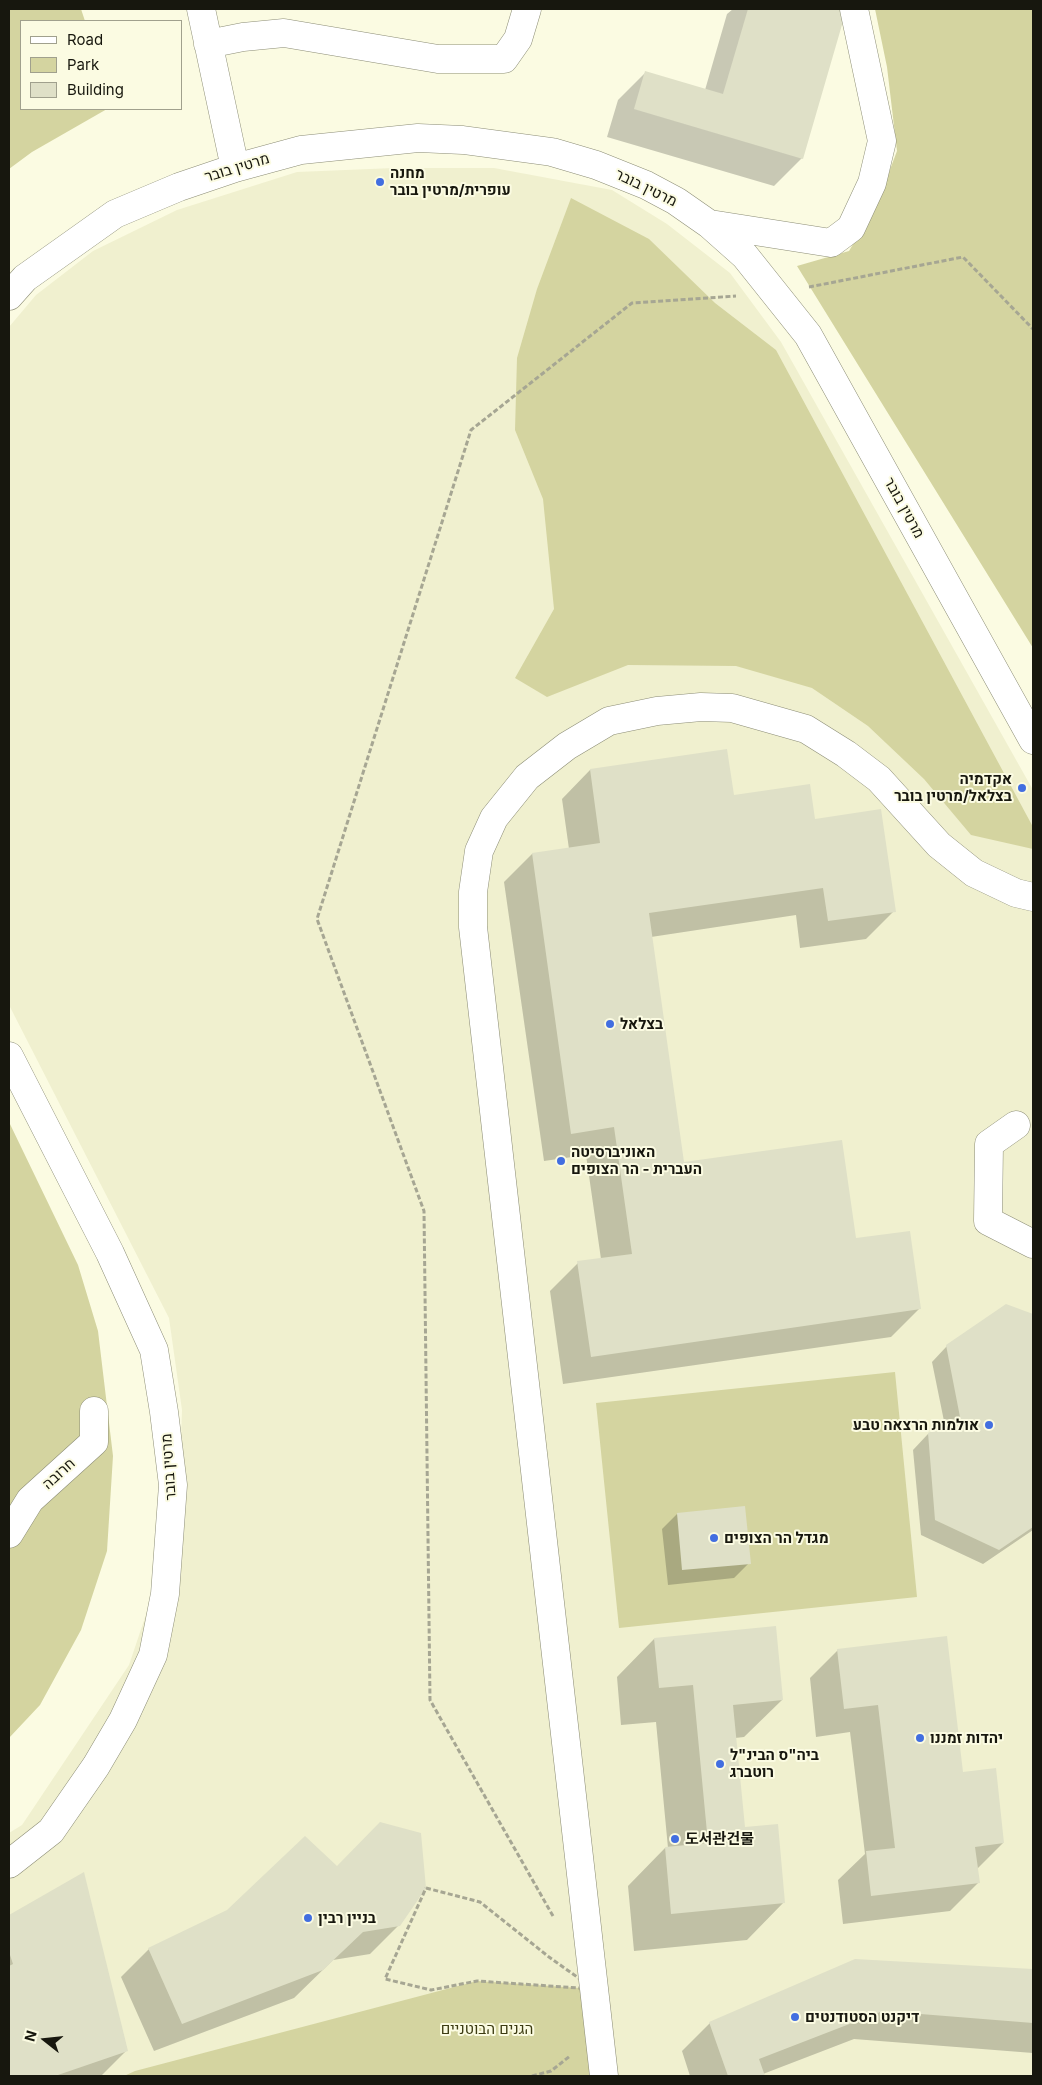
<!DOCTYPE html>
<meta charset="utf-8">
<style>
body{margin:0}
#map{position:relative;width:1042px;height:2085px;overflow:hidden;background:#fbfbe2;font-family:Inter,sans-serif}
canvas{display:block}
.frame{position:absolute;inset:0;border:10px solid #17170e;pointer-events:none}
.legend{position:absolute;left:20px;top:20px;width:162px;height:90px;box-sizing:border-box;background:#fbfbe2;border:1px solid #a0a08d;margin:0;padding:6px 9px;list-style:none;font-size:15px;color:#17170e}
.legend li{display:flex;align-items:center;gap:10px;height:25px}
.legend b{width:25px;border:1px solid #a0a08d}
.north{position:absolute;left:20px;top:2015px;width:50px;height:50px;-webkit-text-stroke:4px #fbfbe2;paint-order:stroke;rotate:286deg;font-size:14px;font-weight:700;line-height:20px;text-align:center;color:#17170e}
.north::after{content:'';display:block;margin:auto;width:18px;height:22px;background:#17170e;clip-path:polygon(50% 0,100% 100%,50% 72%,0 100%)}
</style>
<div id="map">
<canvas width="1042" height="2085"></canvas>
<div class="frame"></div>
<ul class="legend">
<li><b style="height:6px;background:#fff"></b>Road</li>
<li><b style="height:14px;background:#d4d4a0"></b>Park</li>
<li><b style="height:14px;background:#dfe0c7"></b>Building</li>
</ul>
<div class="north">N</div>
</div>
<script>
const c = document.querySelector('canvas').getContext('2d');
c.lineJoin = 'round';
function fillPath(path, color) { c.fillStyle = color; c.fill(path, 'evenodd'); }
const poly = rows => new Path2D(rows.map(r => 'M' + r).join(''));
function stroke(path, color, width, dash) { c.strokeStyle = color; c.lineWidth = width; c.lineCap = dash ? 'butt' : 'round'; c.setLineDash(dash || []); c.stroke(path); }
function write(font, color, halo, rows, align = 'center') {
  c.font = font + ' Inter,"Noto Sans KR",Heebo,sans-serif'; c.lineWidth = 4; c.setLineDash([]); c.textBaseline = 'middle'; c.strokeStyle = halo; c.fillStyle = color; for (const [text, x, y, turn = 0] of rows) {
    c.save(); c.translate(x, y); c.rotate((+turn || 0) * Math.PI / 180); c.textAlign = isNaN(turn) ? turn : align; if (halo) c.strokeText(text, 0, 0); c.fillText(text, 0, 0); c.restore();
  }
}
const built = poly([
 [394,168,494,168,612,190,667,224,730,273,781,342,1033,790,1033,2076,9,2076,9,1833,22,1825,129,1665,164,1561,180,1469,182,1410,169,1318,9,1005,9,327,36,295,93,251,177,210,297,172]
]);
const green = poly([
 [9,9,81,9,85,21,21,21,21,109,107,109,32,152,9,169],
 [875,9,1033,9,1033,648,797,266,849,251,877,204,897,151,887,67],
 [571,198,649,239,715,303,776,350,1033,827,1033,849,971,835,924,779,868,726,812,688,736,666,628,665,547,697,515,678,554,609,543,499,515,430,517,358,537,289],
 [9,1122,78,1265,98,1331,113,1456,107,1551,81,1630,40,1705,9,1738],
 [895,1372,917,1597,619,1628,596,1403],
 [477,1981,594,1989,603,2076,124,2076,135,2071]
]);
const shadow = poly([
 [733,9,832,9,844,12,802,158,774,186,607,137,618,100,646,72,705,90,727,14],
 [590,770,733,796,814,820,894,911,866,939,800,948,796,915,651,937,683,1164,855,1240,920,1308,891,1337,563,1384,550,1291,578,1263,601,1259,586,1155,544,1161,504,882,532,854,569,849,562,799],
 [1006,1305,1033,1316,1033,1530,983,1564,921,1535,913,1450,928,1434,945,1426,932,1362,947,1346],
 [677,1514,749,1563,734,1578,668,1585,662,1529],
 [654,1639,782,1700,744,1737,735,1738,744,1829,784,1902,747,1940,634,1951,628,1886,665,1848,668,1848,656,1722,621,1725,617,1677],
 [838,1650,962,1773,1003,1843,977,1869,978,1883,950,1911,843,1924,838,1880,865,1854,850,1732,816,1737,810,1678],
 [337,1867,399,1925,370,1954,333,1960,294,1998,154,2051,121,1977,149,1949],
 [83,1874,127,2050,101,2076,9,2076,9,1917],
 [856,1960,1033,1970,1033,2053,854,2039,763,2074,764,2076,690,2076,682,2051,710,2023]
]);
const building = poly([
 [748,9,837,9,846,11,803,159,634,109,645,71,723,94],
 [727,749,734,795,810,784,815,819,881,809,896,912,828,921,823,888,649,913,684,1162,842,1140,856,1238,910,1231,921,1309,591,1357,577,1261,632,1254,614,1127,571,1134,532,853,600,843,590,769],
 [1006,1304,1033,1314,1033,1527,999,1550,935,1520,928,1433,960,1417,946,1345],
 [745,1506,751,1564,682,1570,677,1513],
 [776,1626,783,1700,733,1705,745,1827,778,1824,785,1903,671,1914,665,1847,708,1843,693,1685,659,1688,654,1638],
 [947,1636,963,1772,996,1768,1004,1843,975,1847,980,1883,871,1896,866,1851,895,1848,878,1705,844,1709,837,1649],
 [380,1822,421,1833,426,1888,400,1926,363,1932,323,1970,182,2024,148,1948,227,1910,305,1836,337,1866],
 [84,1872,128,2051,55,2076,9,2076,9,1966,13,1964,9,1952,9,1915],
 [855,1959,1033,1969,1033,2023,883,2011,759,2059,765,2076,728,2076,709,2022]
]);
const path = poly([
 [809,287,963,257,1033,329],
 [426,1888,480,1902,549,1957,594,1989,477,1981,431,1990,385,1979,426,1888],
 [553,1916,430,1700,424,1211,317,919,471,430,632,303,736,296],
 [532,2076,551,2071,570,2056]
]);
const minor = poly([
 [201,9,235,168],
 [208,44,243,37,284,33,438,59,504,59,518,39,527,9],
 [710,224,831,243,851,228,872,183,882,141,854,9],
 [9,296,25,278,115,214,179,187,235,168,301,150,418,138,463,140,552,152,596,165,646,185,676,201,709,224,745,256,808,335,1033,740],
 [9,1056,110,1253,154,1350,164,1412,173,1485,165,1594,153,1655,123,1720,96,1766,51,1831,9,1864],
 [1016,1125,989,1144,988,1221,1033,1244],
 [9,1534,30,1500,94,1442,94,1411],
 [604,2076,473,927,473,892,479,851,494,818,527,777,567,746,609,721,657,711,701,707,732,708,806,729,846,754,879,779,939,845,974,873,1016,893,1033,897]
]);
const markers = [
 [380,182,5,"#426ee0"],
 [1022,788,5,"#426ee0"],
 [610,1024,5,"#426ee0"],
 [561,1161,5,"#426ee0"],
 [989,1425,5,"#426ee0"],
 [714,1538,5,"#426ee0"],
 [920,1738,5,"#426ee0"],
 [720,1764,5,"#426ee0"],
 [675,1839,5,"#426ee0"],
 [308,1918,5,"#426ee0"],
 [795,2017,5,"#426ee0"]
];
const streetNames = [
 ["מרטין בובר",237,168,-17],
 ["מרטין בובר",646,188,26],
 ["מרטין בובר",904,508,61],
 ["מרטין בובר",169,1467,-94],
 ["חרובה",59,1474,-42]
];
const poiNames = [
 ["מחנה",390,173],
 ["עופרית/מרטין בובר",390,190],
 ["אקדמיה",1012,779,"right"],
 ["בצלאל/מרטין בובר",1012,796,"right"],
 ["בצלאל",620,1024],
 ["האוניברסיטה",571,1152],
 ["העברית - הר הצופים",571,1169],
 ["אולמות הרצאה טבע",979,1425,"right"],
 ["מגדל הר הצופים",724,1538],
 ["יהדות זמננו",930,1738],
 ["ביה\"ס הבינ\"ל",730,1755],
 ["רוטברג",730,1772],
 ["도서관건물",685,1839],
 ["בניין רבין",318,1918],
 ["דיקנט הסטודנטים",805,2017]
];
const parkNames = [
 ["הגנים הבוטניים",487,2029]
];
fillPath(built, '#f0f0cf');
fillPath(green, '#d4d4a0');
fillPath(shadow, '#0003');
fillPath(building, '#dfe0c7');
stroke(minor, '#8c8d76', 29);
stroke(path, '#a6a693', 3, [5, 2.5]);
stroke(minor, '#fff', 28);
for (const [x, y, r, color] of markers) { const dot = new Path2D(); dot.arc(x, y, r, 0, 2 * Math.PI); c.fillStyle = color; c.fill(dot); stroke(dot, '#fbfbe2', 2); }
write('15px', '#17170e', '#fbfbe2', streetNames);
write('bold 15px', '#17170e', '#fbfbe2', poiNames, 'left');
write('15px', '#3c3b12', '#fbfbe2', parkNames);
</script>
